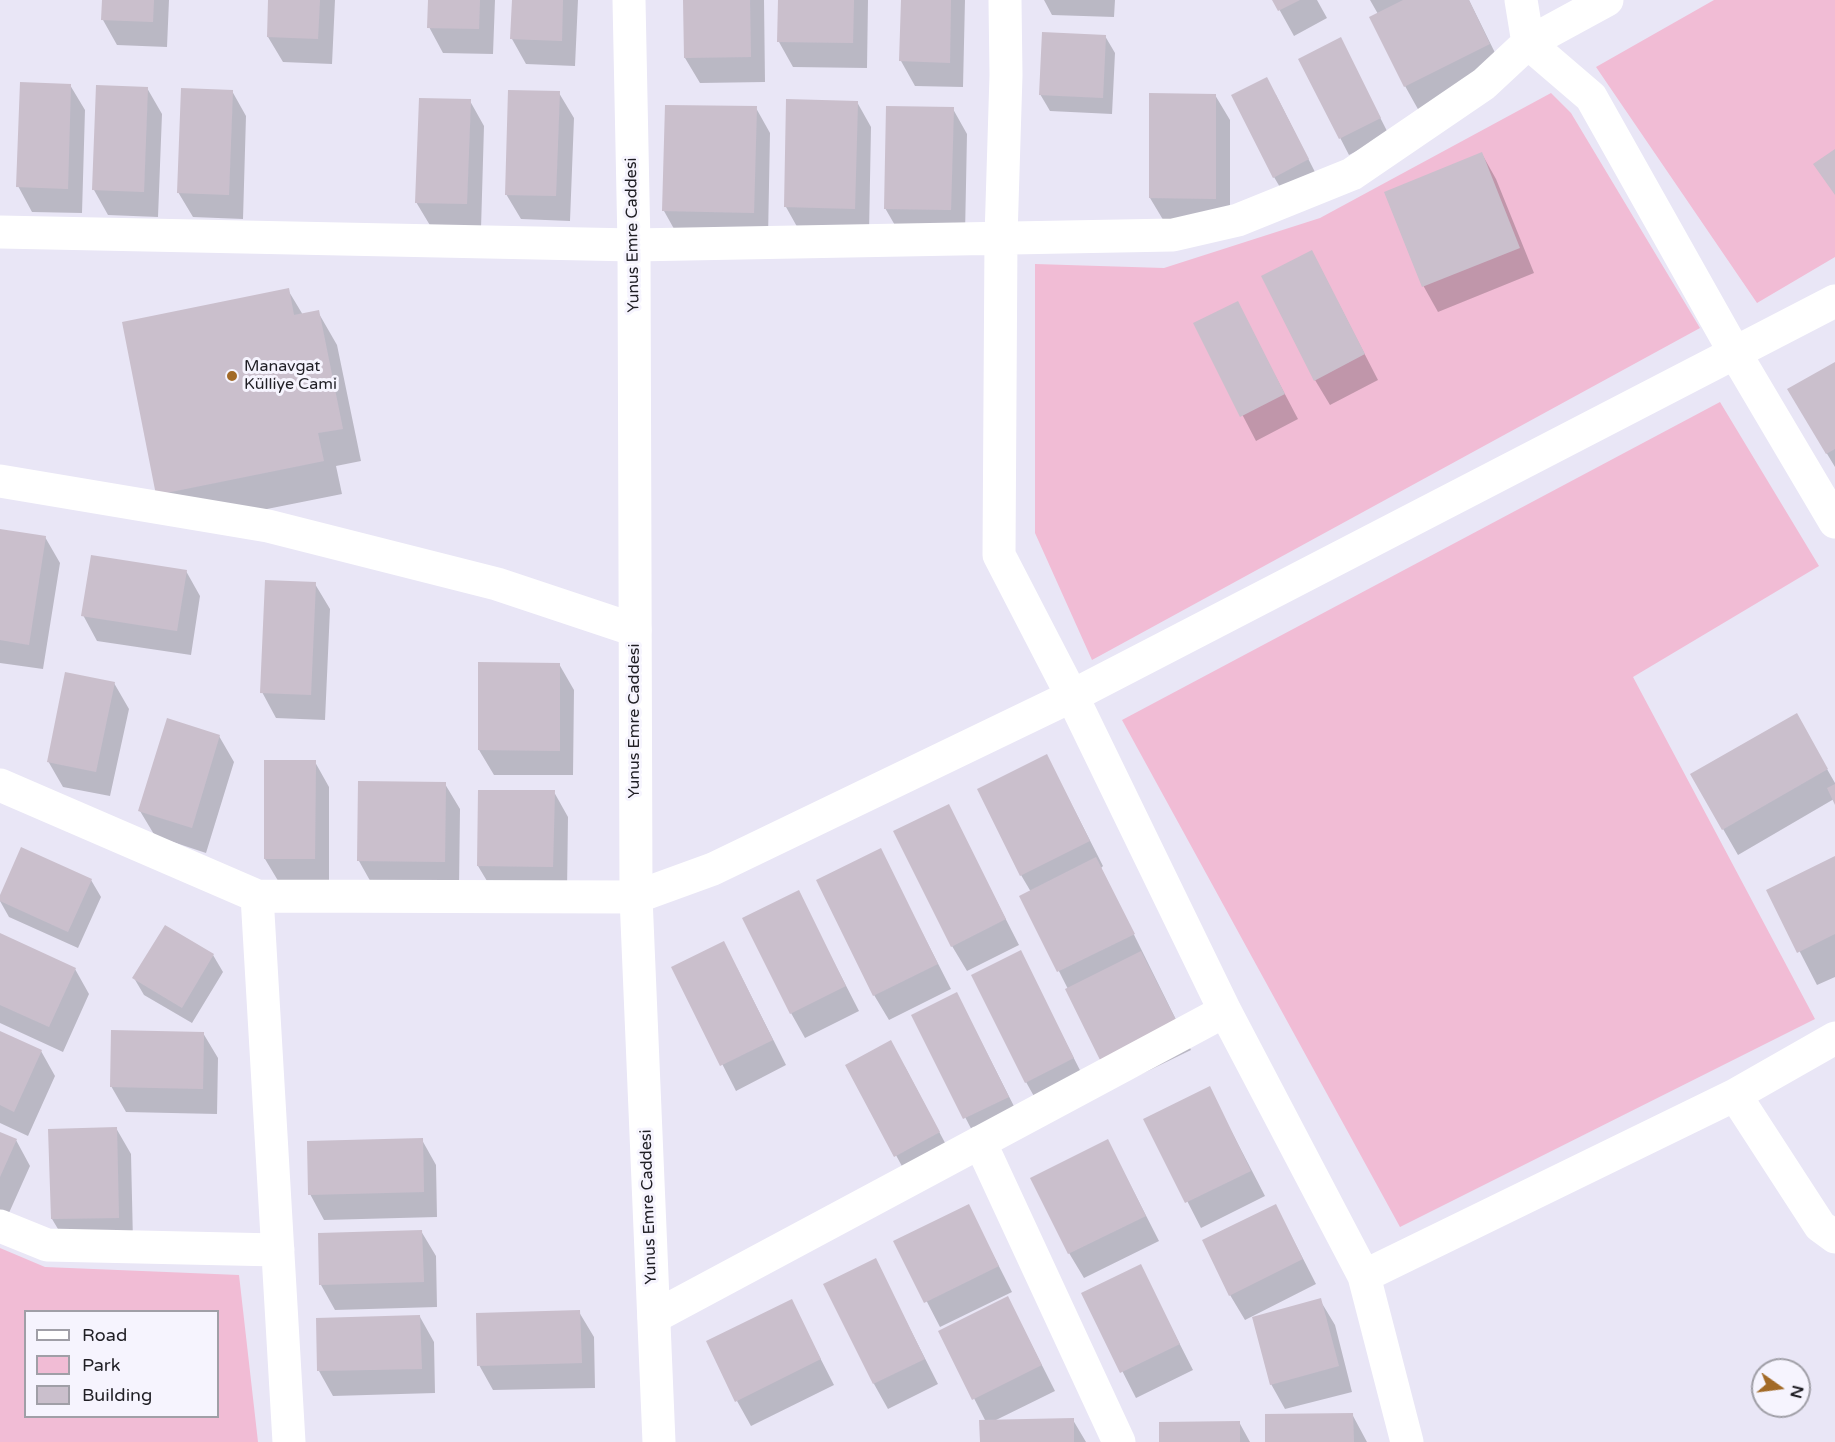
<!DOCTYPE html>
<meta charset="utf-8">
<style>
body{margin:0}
#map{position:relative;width:1835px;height:1442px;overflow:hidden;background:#e9e6f6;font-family:"Varela Round",sans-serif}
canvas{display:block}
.legend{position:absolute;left:24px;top:1310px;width:195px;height:108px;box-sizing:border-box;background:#f6f4fe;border:2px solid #a09fa7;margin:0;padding:8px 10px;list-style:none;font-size:18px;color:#201f25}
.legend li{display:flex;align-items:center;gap:12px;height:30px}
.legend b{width:30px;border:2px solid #a09fa7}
.north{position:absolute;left:1751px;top:1358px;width:60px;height:60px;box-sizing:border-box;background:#f6f4fe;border:2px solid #a09fa7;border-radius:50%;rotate:104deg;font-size:16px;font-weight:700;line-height:24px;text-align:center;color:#201f25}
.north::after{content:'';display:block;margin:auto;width:21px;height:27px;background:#a26a27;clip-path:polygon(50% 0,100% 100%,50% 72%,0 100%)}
</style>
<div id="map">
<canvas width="1835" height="1442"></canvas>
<ul class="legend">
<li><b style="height:8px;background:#fff"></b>Road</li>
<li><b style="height:16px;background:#f1bcd5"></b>Park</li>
<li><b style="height:16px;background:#cabfcc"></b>Building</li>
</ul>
<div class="north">N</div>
</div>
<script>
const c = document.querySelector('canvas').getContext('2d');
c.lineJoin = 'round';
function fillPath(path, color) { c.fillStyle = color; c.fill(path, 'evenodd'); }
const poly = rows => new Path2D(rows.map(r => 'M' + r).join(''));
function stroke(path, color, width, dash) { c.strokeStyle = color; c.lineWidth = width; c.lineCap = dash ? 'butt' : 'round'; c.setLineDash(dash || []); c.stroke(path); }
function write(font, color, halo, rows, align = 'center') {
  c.font = font + ' "Varela Round",sans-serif'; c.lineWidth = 6; c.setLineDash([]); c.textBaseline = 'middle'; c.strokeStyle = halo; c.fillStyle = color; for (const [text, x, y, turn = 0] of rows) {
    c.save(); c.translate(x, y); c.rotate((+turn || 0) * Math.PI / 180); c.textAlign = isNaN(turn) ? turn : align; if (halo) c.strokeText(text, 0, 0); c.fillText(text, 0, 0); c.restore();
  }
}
const green = poly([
 [1714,0,1835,0,1835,257,1757,303,1596,67],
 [1551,93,1571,113,1700,328,1092,660,1035,533,1035,264,1164,268,1320,218],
 [1720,402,1819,566,1633,677,1815,1019,1400,1227,1122,720],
 [0,1248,45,1267,239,1275,258,1442,0,1442],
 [26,1312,218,1312,218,1416,26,1416]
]);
const shadow = poly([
 [104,0,169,0,167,47,117,45,103,20],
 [270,0,335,0,332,64,283,62,268,37],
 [430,0,495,0,493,54,443,53,429,27],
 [513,0,578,0,575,66,526,64,512,39],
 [684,0,764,0,765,82,700,83,685,58],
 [780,0,868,0,867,68,793,67,779,42],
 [902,0,965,0,963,87,915,86,901,61],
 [1044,0,1115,0,1114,17,1052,15],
 [1274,0,1317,0,1327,18,1294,36],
 [1370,0,1469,0,1503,69,1419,111,1405,86,1378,14],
 [1105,36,1115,53,1112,114,1050,111,1040,94],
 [1349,56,1389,135,1349,155,1300,60],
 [70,85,85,110,82,213,32,212,18,186],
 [147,88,162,114,158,217,108,215,94,190],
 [232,91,246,116,243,219,193,217,178,192],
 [559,93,574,118,570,221,521,219,506,194],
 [1215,95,1230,120,1230,223,1165,223,1150,198],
 [1276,95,1317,176,1284,194,1274,177],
 [470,101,484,126,481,229,431,227,416,202],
 [857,102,871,127,869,233,800,232,786,207],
 [756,108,770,133,768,238,678,236,664,211],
 [953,109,967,134,965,235,900,234,885,208],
 [1482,154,1496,179,1534,273,1438,312,1424,287,1386,193],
 [1312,252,1378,380,1330,405,1315,380],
 [288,290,303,315,318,312,337,345,361,461,336,466,342,494,177,527,158,494],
 [1237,303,1298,419,1256,441,1195,324],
 [1835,364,1835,467,1803,414],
 [0,531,45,537,60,563,43,669,0,663],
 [186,571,200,596,191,655,97,641,83,615],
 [315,584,330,609,325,720,276,718,262,692],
 [559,664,574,690,573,775,494,775,479,750],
 [114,683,129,709,110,796,63,787,48,761],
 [1796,715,1835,783,1835,801,1834,799,1738,855,1692,775],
 [219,736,234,762,206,853,155,836,140,811],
 [1047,756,1103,866,1101,868,1191,1050,1117,1086,1021,896,1031,892,1021,875],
 [315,762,329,787,329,884,280,884,265,859],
 [445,784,460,809,459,887,373,886,359,861],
 [554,792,568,817,567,892,493,891,478,866],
 [948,806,1019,945,967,971,952,946],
 [880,850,951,989,889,1020,874,995],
 [1835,858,1835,977,1817,985,1768,890],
 [91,880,101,897,78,948,9,917,0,901,0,899],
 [798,892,859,1011,805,1038,791,1013],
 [0,935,75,969,89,994,63,1052,0,1023],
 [1020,952,1087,1084,1040,1107,1026,1082],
 [213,955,223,972,192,1023,144,995,134,978],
 [673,968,737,968,786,1065,736,1091],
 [957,994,1022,1122,979,1144,913,1016],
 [0,1033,41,1051,55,1076,28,1136,0,1123],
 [203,1033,218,1058,217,1114,126,1112,111,1086],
 [847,1065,905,1067,953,1158,910,1181],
 [1209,1088,1265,1196,1201,1228,1145,1119],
 [116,1128,131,1154,133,1242,67,1244,52,1219,50,1130],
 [0,1133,16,1140,30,1166,4,1224,0,1222],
 [422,1140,436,1165,437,1217,324,1220,310,1194],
 [1108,1141,1159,1241,1084,1278,1069,1253],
 [968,1205,1012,1292,940,1327,896,1242],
 [1276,1206,1316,1284,1245,1320,1230,1295],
 [421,1231,436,1256,437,1307,335,1310,321,1285,319,1234],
 [875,1260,938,1384,888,1409,874,1384],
 [1140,1266,1193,1370,1136,1398,1083,1294],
 [1008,1298,1055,1391,994,1421,1073,1420,1086,1442,981,1442,986,1422,940,1331],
 [1320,1300,1335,1325,1352,1392,1285,1409,1271,1384],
 [791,1301,834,1385,751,1426,737,1401],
 [579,1312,594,1337,595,1388,493,1390,479,1365],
 [420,1317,434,1342,435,1393,333,1396,319,1371],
 [1352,1414,1367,1442,1267,1442],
 [1239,1422,1250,1442,1160,1442]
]);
const building = poly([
 [102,0,154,0,153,22,101,20],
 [268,0,320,0,318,39,267,37],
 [428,0,480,0,479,29,427,28],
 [512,0,563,0,562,41,510,39],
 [683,0,750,0,751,57,684,58],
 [778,0,854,0,853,43,777,42],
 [901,0,951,0,950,63,899,61],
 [1272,0,1300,0,1278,11],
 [1403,0,1469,0,1490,44,1404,87,1369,17],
 [1042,32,1106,35,1103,98,1039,95],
 [1341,37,1381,118,1339,139,1298,59],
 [1267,77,1309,159,1273,178,1231,95],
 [20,82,71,84,68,189,16,187],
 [96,85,148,87,144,192,92,190],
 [181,88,233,90,229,195,177,193],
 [508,90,560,91,556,196,505,195],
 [1149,93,1216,94,1216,199,1149,198],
 [419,98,471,99,467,204,415,203],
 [786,99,858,101,855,209,784,207],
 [665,105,757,106,754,213,662,211],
 [886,106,954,107,951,210,884,209],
 [1835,149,1835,195,1813,164],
 [1482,152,1520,248,1422,287,1384,192],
 [1312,250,1365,354,1314,381,1261,276],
 [289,288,294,315,319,310,343,429,318,433,324,461,156,495,122,322],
 [1238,301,1285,394,1240,417,1193,323],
 [1835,362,1835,449,1826,454,1787,389],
 [0,529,46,536,29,645,0,640],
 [91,555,187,570,177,631,81,616],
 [265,580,316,582,311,695,260,693],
 [478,662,560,663,560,751,478,750],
 [65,672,115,682,96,772,47,762],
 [1797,713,1828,769,1722,830,1690,774],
 [167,718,220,735,192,828,138,811],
 [1047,754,1090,841,1020,876,977,789],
 [264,760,316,760,315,859,264,859],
 [358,781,446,782,445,862,357,861],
 [1835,784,1835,805,1827,788],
 [478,790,555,790,553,867,477,866],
 [949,804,1006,919,951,947,893,831],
 [21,847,92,879,68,932,0,901,0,895],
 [881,848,938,964,873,996,816,880],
 [1835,856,1835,934,1797,953,1766,890],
 [1096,857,1135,934,1057,972,1019,896],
 [799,890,846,986,790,1014,742,918],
 [165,925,214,954,182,1008,132,978],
 [0,933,76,968,49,1027,0,1005],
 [724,941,773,1040,720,1066,671,967],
 [1021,950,1074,1058,1025,1083,971,975],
 [1141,951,1178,1024,1101,1062,1065,989],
 [957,992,1009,1097,963,1119,911,1015],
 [111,1030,204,1032,203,1089,110,1087],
 [0,1031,42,1050,14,1112,0,1105],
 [891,1040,940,1132,894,1157,845,1065],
 [1210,1086,1251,1171,1185,1203,1143,1119],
 [117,1127,119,1218,51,1219,48,1129],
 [0,1132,17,1139,0,1177],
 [423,1138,424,1192,308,1195,307,1141],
 [1108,1139,1146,1216,1068,1254,1030,1178],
 [969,1204,999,1266,924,1303,893,1241],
 [1276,1204,1303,1259,1229,1296,1202,1240],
 [422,1230,424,1282,319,1285,318,1233],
 [876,1258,925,1359,873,1384,823,1284],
 [1141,1264,1180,1344,1120,1373,1081,1293],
 [1008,1296,1042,1365,972,1400,938,1331],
 [1321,1298,1339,1366,1270,1385,1252,1317],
 [792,1299,821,1359,735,1402,706,1341],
 [580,1310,582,1363,477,1366,476,1313],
 [420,1315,422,1369,317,1371,316,1318],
 [1353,1413,1354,1442,1265,1442,1265,1414],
 [1074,1418,1074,1442,980,1442,979,1420],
 [1240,1421,1240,1442,1159,1442,1159,1422]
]);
const street = poly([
 [1005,0,1006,75,1001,237,999,555,1072,696,1225,1011,1364,1276],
 [1607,0,1528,43,1591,97,1735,353,1835,522],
 [0,232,634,245,1173,235,1238,220,1352,174,1484,84,1528,43,1521,0],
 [0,481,268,526,497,584,635,630],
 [0,785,257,896,636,897,713,869,1072,696,1835,301],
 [257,896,289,1442],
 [1735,1095,1820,1226,1835,1237],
 [980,1142,1119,1442],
 [0,1226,47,1245,278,1250],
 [654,1317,1225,1011],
 [1407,1442,1364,1276,1735,1095,1835,1038]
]);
const secondary = poly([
 [629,0,634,245,636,897,659,1442]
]);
const markers = [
 [232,376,6,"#a26a27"]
];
const streetNames = [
 ["Yunus Emre Caddesi",633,235,-91],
 ["Yunus Emre Caddesi",635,721,-90],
 ["Yunus Emre Caddesi",649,1207,-92]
];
const poiNames = [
 ["Manavgat",244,367],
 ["Külliye Cami",244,385]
];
fillPath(green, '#f1bcd5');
fillPath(shadow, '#0003');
fillPath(building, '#cabfcc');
stroke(street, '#fff', 33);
stroke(secondary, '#fff', 33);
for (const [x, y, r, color] of markers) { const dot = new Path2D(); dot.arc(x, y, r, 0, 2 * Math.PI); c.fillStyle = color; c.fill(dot); stroke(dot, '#f6f4fe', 2); }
write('16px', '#201f25', '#f6f4fe', streetNames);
write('16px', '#201f25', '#f6f4fe', poiNames, 'left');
</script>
